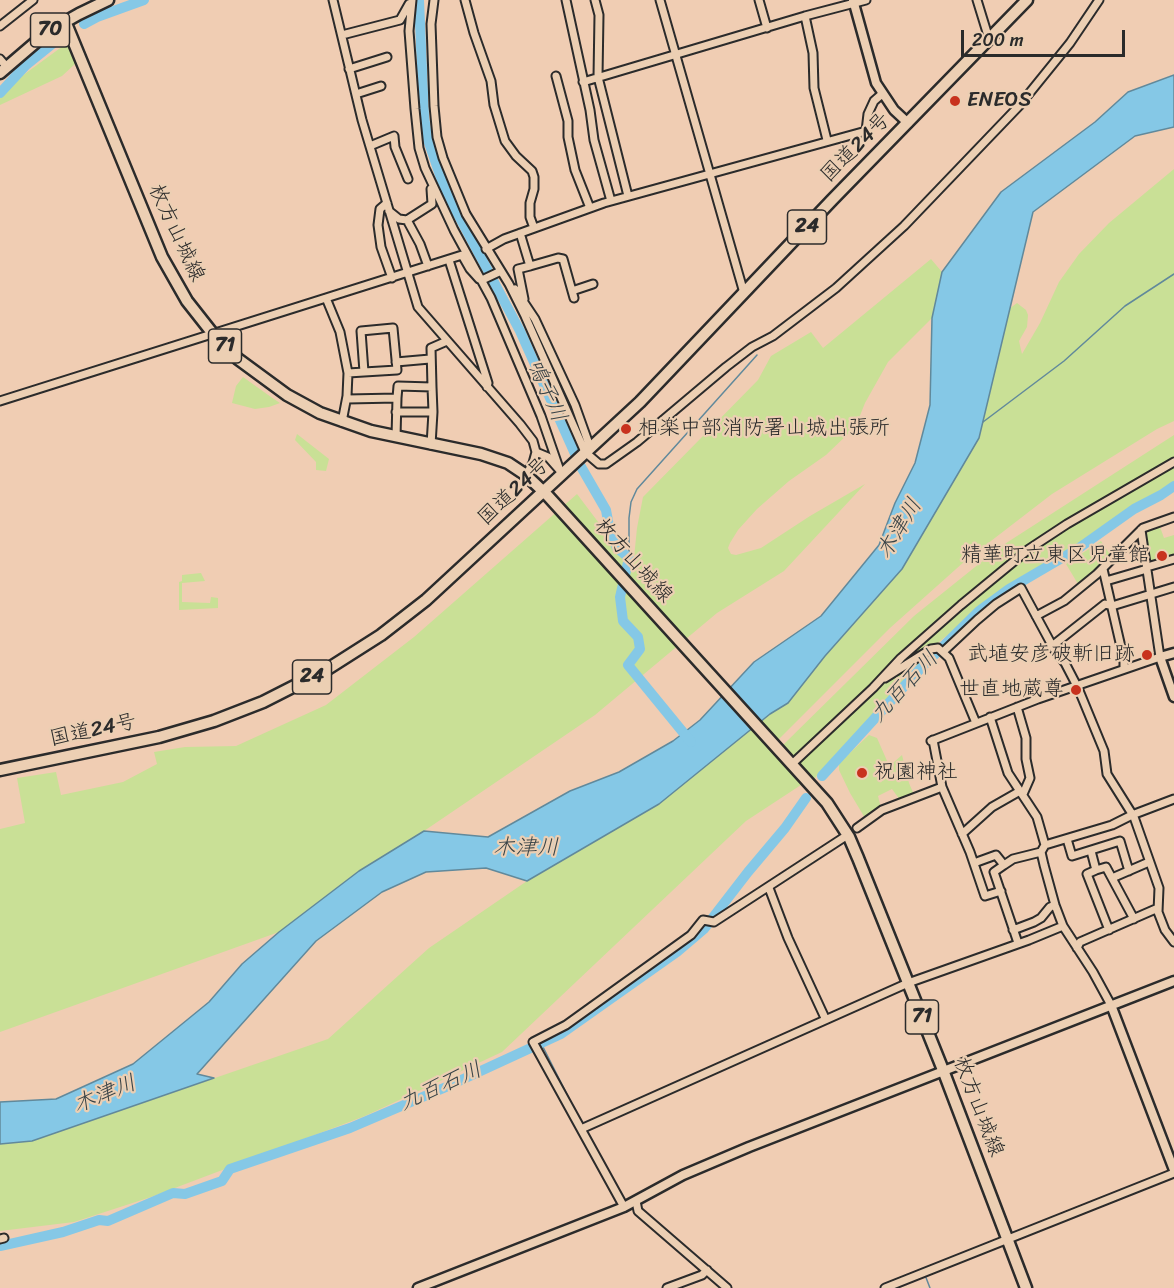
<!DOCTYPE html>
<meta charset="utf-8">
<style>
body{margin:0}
#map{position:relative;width:1174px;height:1288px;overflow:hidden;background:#f0cdb3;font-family:Sriracha,sans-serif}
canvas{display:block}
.scale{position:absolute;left:961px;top:30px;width:164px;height:27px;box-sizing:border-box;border:3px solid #2b2b2b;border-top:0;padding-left:8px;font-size:18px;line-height:21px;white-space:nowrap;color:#2b2b2b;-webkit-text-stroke:4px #eccfb3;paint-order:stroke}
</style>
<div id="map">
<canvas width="1174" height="1288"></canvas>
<div class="scale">200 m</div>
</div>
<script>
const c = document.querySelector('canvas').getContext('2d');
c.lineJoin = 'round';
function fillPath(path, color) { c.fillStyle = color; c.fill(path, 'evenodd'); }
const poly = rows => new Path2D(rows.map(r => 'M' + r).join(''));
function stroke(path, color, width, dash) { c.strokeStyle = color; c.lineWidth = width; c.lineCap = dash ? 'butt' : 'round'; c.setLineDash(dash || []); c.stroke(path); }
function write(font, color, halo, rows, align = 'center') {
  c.font = font + ' Sriracha,"Klee One",sans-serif'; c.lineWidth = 4.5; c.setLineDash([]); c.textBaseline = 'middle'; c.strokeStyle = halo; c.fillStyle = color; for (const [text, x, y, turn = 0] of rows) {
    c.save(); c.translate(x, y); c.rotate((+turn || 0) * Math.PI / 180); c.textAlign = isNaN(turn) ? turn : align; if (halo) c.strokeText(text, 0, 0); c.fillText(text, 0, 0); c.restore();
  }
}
const green = poly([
 [67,43,75,64,62,76,0,105,0,98,18,79],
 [1174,169,1174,421,1157,429,1052,494,965,561,890,628,771,747,804,783,746,821,502,1052,365,1116,151,1197,74,1222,0,1231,0,1144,32,1141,328,1039,429,948,527,881,659,804,770,714,788,703,825,656,902,569,979,438,1009,309,1017,303,1026,310,1028,315,1027,327,1019,341,1022,354,1040,323,1059,282,1079,254,1109,223],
 [931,259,942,272,932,318,888,362,865,403,857,423,850,432,826,455,789,481,757,509,738,530,730,543,728,548,731,554,736,555,761,548,810,516,865,484,784,571,717,613,595,715,424,831,359,871,279,932,0,1032,0,829,25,823,17,778,56,772,61,795,123,782,157,764,154,752,185,747,236,746,326,705,414,637,577,494,633,568,637,528,643,497,758,380,771,356,811,332,823,348],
 [243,377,271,397,280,403,269,407,255,409,232,403,236,386],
 [297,434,329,459,326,471,316,470,316,462,295,440],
 [1174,435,1174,482,1060,557,995,597,940,641,814,779,783,745,914,616,1000,547],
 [1160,527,1164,538,1174,535,1174,558,1149,564,1145,536,1149,531],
 [1101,541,1111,556,1078,584,1066,564],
 [201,573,205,581,182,583,182,602,210,603,211,597,218,598,218,608,179,610,179,582,182,581,182,575],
 [869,735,877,738,888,763,894,762,902,755,909,783,915,797,900,800,892,789,878,796,881,808,865,818,850,793,839,770,839,763]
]);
const water = poly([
 [1174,75,1174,127,1135,136,1033,212,979,438,902,569,825,656,788,703,770,714,659,804,527,881,486,868,426,872,382,892,316,941,197,1074,214,1078,32,1141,0,1144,0,1102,56,1099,133,1064,209,1002,242,964,279,932,359,871,424,831,488,837,570,791,619,772,673,741,700,720,754,662,821,616,879,545,895,503,915,463,930,405,932,318,942,272,1001,192,1095,122,1128,92,1174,75]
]);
const stream = poly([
 [983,422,1064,361,1125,306,1174,274],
 [629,558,629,518,631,502,637,489,757,355],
 [541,1043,583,1126],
 [591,1141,626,1202],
 [925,1275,930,1288]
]);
const river = poly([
 [419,0,424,116,427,137,445,190,520,331,580,465,606,510,610,532,617,548,629,558,620,597,623,621,638,637,640,649,628,665,691,742],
 [84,24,97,17,144,0],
 [0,93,26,65,57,40],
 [822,776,920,669,979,611,1009,589,1079,548,1134,509,1161,495,1174,486],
 [0,1246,63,1232,99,1220,108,1221,173,1193,185,1194,222,1181,230,1169,350,1128,446,1087,561,1034,677,952,704,929,748,872,785,828,806,798]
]);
const minor = poly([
 [333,0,362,120,418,307,520,424,533,441,536,452,548,457,562,473],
 [412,0,409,31,415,109,419,148,425,168,454,230,491,298,541,416,559,468],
 [434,0,431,24,434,106,437,137,443,158,466,214,509,284,525,316,585,452,599,464,606,464,637,442,726,367,752,347,773,336,836,288,904,226,1019,106,1070,43,1099,0],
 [465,0,474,33,491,81,494,105,505,141,516,156,532,171,534,177,534,189,530,203,530,217,534,228],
 [566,0,590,110,594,140,611,201],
 [595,0,599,15,598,77,628,196],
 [660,0,744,293],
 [759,0,767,28],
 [977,0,989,39],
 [805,16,813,53,814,88,827,140],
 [0,26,33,0],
 [342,35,400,20,409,4],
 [0,59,6,66],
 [349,69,387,57],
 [556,76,568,121,568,137,575,170,590,208],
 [583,82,805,16,866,0],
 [356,94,381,86],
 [370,146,394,136,395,147,408,179],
 [387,203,380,209,378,225,381,247,392,278],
 [389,211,399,219,407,220],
 [520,233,530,266,558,258,563,259,574,298],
 [486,249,504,239,604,203,866,131,868,114,874,101,882,94],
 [449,260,488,383,487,387],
 [428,266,420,244,407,220,432,204,431,189],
 [515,289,535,319,575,405,590,447],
 [572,291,593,284],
 [326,298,340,332,348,373,347,396,342,422],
 [524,299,518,269,530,266],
 [396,362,430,359],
 [348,373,364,372,397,370,393,328,361,331,364,372],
 [347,399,397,398,398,386,432,387,431,348,447,341],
 [0,401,462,255,470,269,479,279,482,280,501,271],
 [396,412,433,412,432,387],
 [396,437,397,398],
 [431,445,433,412],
 [526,475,533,463,536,452],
 [1147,567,1174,559],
 [1103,569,1124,660,1124,669],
 [1106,581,1147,569],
 [1036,616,1064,601,1097,574,1143,528,1174,517],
 [1052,646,1105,604,1112,606,1174,587],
 [944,651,977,620,996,604,1021,588,1054,649,1065,663,1078,688,1104,751,1107,774,1134,817,1159,888,1158,912,1165,930,1174,942],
 [885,678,931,649,938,648,949,658,976,723],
 [1017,707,1026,738,1026,759,1030,778,1023,794],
 [990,717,1008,773,1037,817,1045,845,1041,852,1044,865,1055,905,1063,926,1093,972,1111,1005],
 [933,740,942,787,970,852,985,896,1001,891],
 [931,741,1038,699,1160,657,1141,530],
 [792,764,873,688,901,658,961,605,1029,549,1067,524,1174,462],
 [857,828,882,810,942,787],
 [962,834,992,807,1020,791],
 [1067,839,1072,856,1120,841,1129,871],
 [1045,845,1112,825,1132,815,1174,799],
 [1091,851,1096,870,1087,874,1109,930],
 [974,863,996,855,1004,865,1013,859,1041,852],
 [1004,865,994,872,1018,943],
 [1096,870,1106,867,1134,919],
 [1112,878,1149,862],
 [769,888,788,938,825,1018],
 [1013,930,1034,922,1041,918,1050,907,1055,905],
 [1077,948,1080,942,1158,908],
 [581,1129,908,983,1029,940,1063,926],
 [636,1201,638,1211,727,1288],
 [624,1207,533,1042,566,1025,691,935,703,920,714,922,843,838],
 [0,1239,4,1238],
 [667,1288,702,1275,707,1270],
 [885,1288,1174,1173]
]);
const tertiary = poly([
 [853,0,876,83,894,110,908,123],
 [1174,653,1160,657,1174,697],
 [1111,1005,1174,1170],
 [418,1288,624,1207,683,1175,749,1147,1174,981]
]);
const primary = poly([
 [65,21,162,257,187,301,213,334,238,359,287,395,320,413,371,431,481,454,508,463,526,475,548,496,827,803,849,837,858,858,943,1070,1026,1288],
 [0,73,49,31,79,14,108,0]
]);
const trunk = poly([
 [0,770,159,737,214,721,263,702,326,670,381,635,426,600,640,402,832,200,1027,0]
]);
const markers = [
 [955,101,6,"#c8321e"],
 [626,429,6,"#c8321e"],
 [1162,556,6,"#c8321e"],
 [1147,655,6,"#c8321e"],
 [1076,690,6,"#c8321e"],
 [862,773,6,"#c8321e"]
];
const shields = [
 [50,30,39],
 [807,227,39],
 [225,346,33],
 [312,677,39],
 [922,1017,33]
];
const shieldNames = [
 ["70",50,30],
 ["24",807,227],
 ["71",225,346],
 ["24",312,677],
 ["71",922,1017]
];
const poiNames = [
 ["ENEOS",967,101],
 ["相楽中部消防署山城出張所",638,429],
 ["精華町立東区児童館",1150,556,"right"],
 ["武埴安彦破斬旧跡",1135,655,"right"],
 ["世直地蔵尊",1064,690,"right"],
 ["祝園神社",874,773]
];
const streetNames = [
 ["国道24号",856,148,-45],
 ["枚方山城線",176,233,65],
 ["国道24号",514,492,-43],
 ["枚方山城線",633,561,48],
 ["国道24号",93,731,-12],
 ["枚方山城線",978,1107,69]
];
const waterNames = [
 ["鳴子川",546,391,66],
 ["木津川",900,529,-59],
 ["九百石川",905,687,-47],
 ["木津川",526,848],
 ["九百石川",441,1087,-24],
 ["木津川",105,1095,-22]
];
fillPath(green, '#c9e096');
fillPath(water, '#85c8e6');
stroke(water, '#61899b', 1.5);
stroke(stream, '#61899b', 1.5);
stroke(river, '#85c8e6', 10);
stroke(minor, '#2b2b2b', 11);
stroke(tertiary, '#2b2b2b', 13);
stroke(primary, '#2b2b2b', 15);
stroke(trunk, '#2b2b2b', 15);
stroke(minor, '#eccfb3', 7);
stroke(tertiary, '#eccfb3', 8);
stroke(primary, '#eccfb3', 10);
stroke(trunk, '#eccfb3', 10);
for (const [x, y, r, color] of markers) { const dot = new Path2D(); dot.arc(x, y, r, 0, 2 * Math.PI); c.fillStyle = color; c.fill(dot); stroke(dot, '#eccfb3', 2); }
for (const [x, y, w] of shields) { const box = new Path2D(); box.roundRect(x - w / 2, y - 17, w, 34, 4.5); c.fillStyle = '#eccfb3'; c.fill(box); stroke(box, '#2b2b2b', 1.5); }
write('bold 20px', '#2b2b2b', null, shieldNames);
write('21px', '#2b2b2b', '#eccfb3', poiNames, 'left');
write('21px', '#2b2b2b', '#eccfb3', streetNames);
write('italic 22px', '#384347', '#eccfb3', waterNames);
</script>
